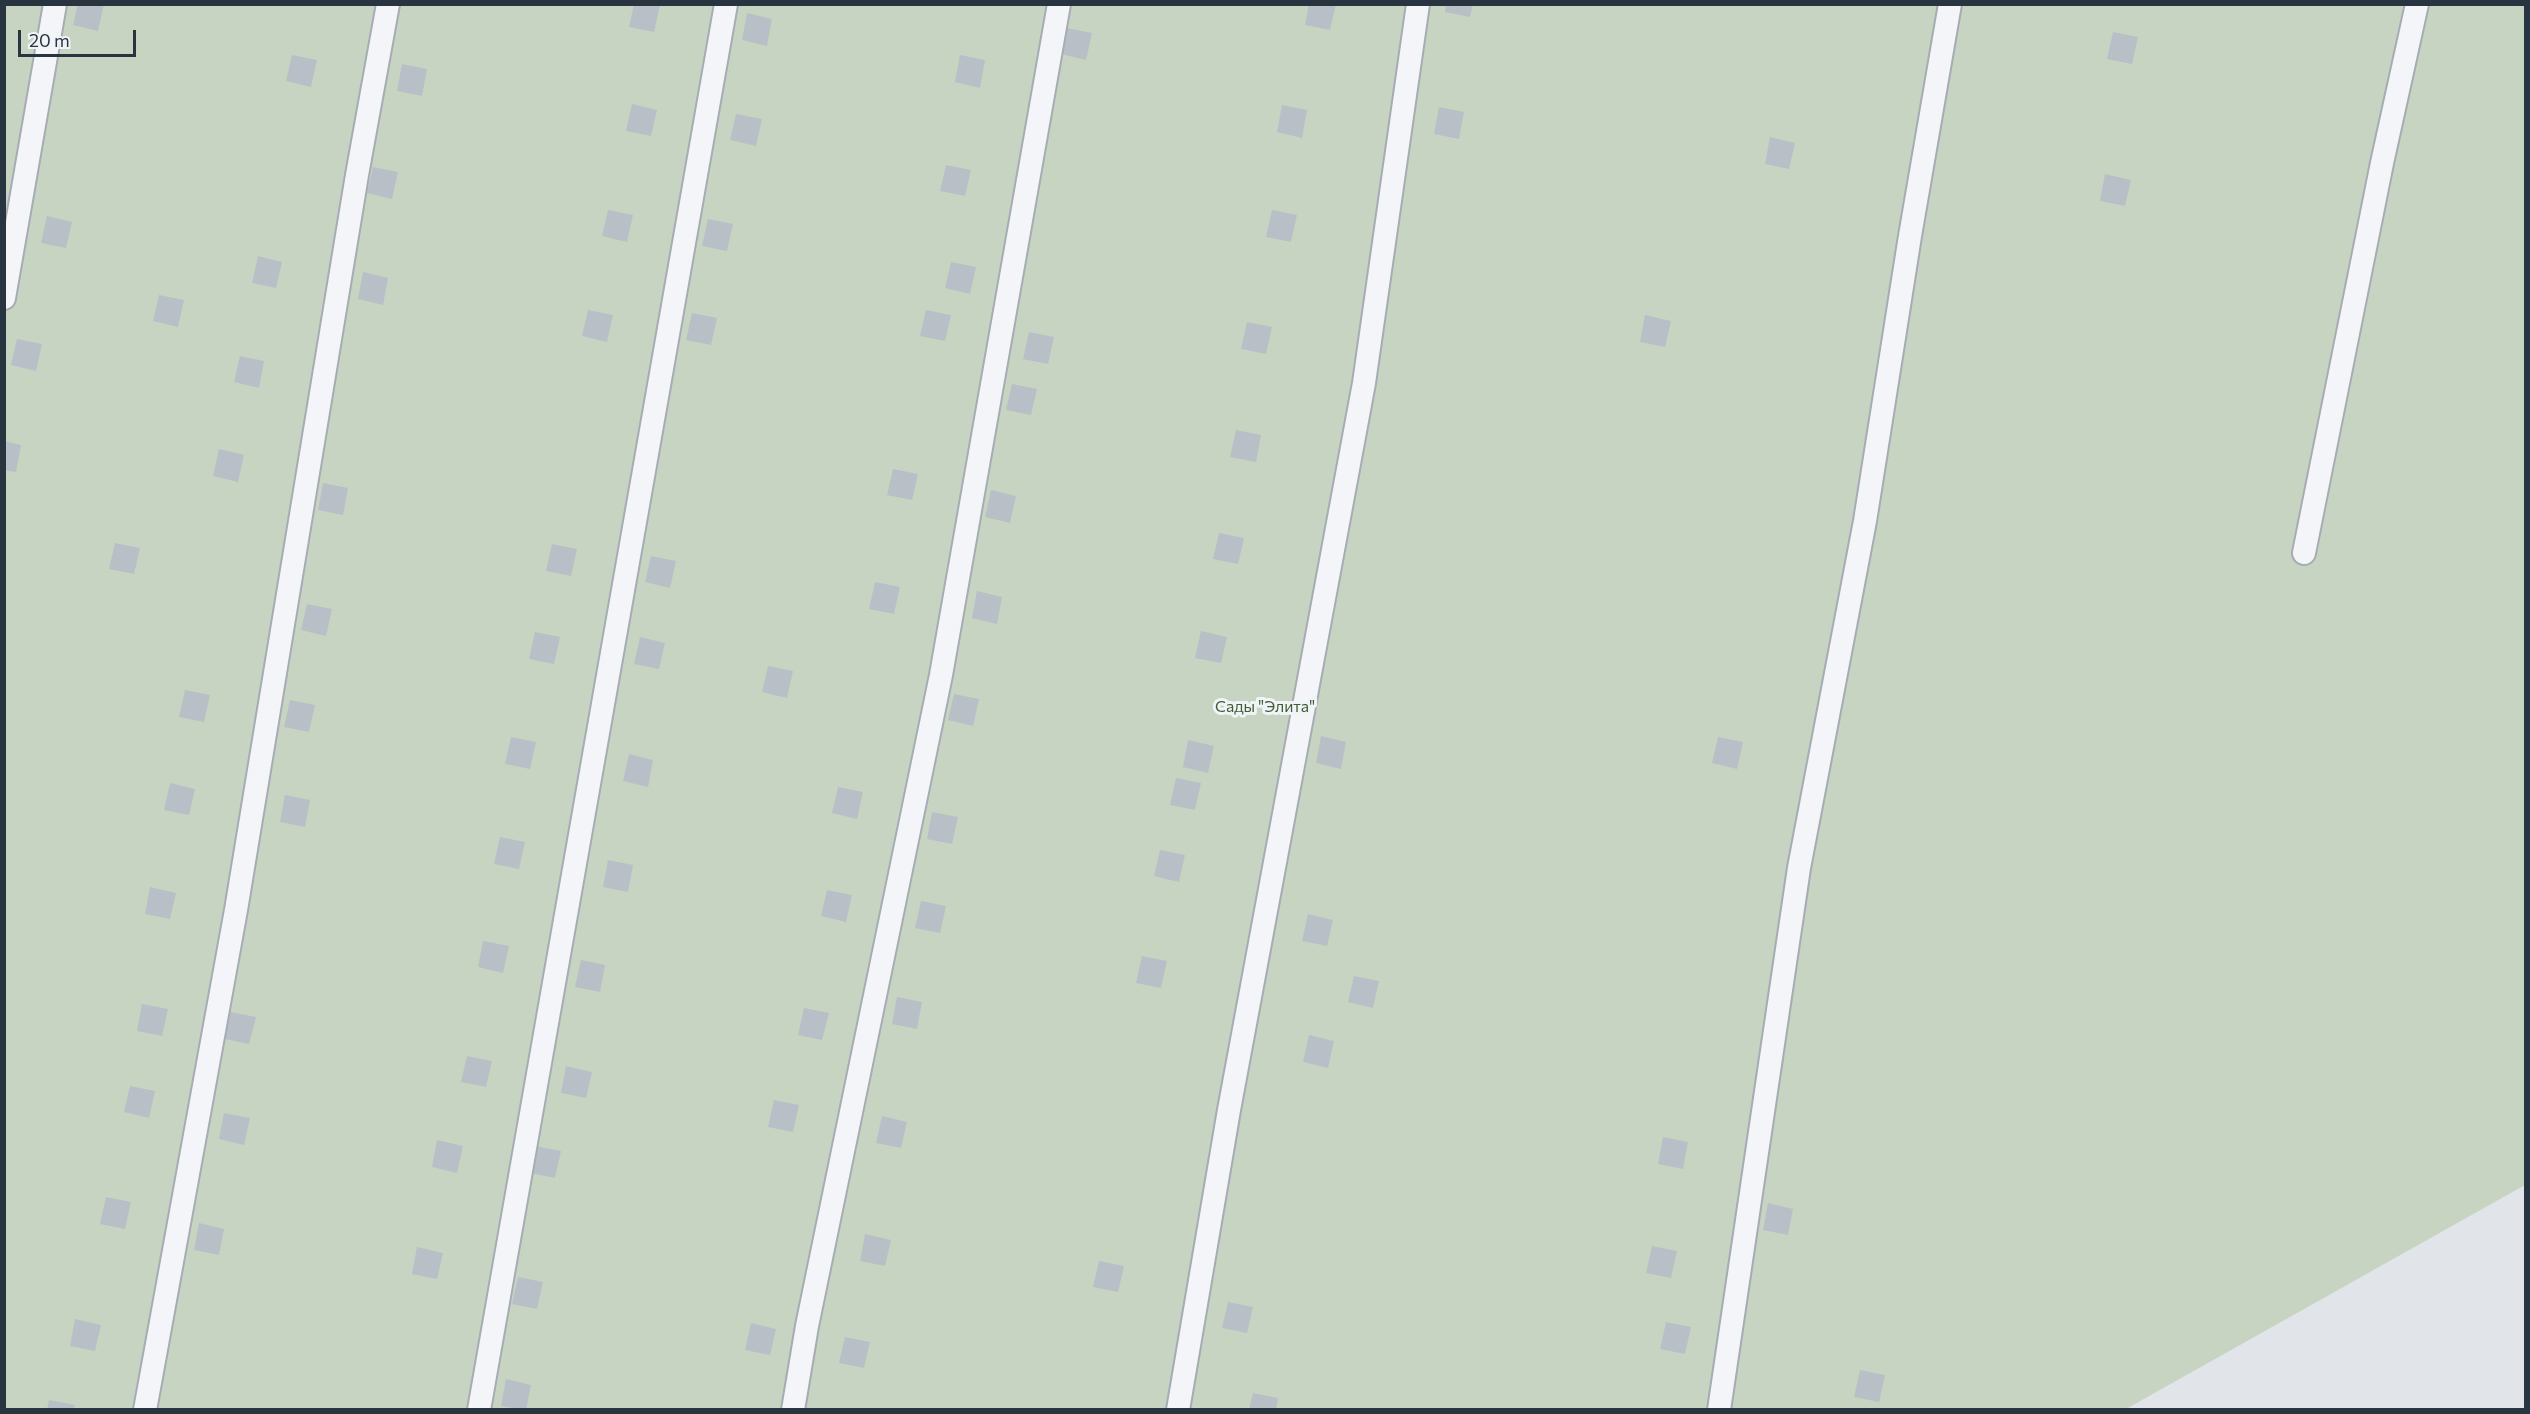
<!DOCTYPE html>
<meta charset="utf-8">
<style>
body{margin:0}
#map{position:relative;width:2530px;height:1414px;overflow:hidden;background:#e1e5ea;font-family:Commissioner,sans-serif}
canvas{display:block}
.frame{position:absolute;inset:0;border:6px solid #293441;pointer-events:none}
.scale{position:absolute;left:18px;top:30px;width:118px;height:27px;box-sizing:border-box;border:3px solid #293441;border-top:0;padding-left:8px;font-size:18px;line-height:21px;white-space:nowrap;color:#293441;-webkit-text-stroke:4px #f0f4f7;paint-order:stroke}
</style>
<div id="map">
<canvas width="2530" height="1414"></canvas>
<div class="frame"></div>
<div class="scale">20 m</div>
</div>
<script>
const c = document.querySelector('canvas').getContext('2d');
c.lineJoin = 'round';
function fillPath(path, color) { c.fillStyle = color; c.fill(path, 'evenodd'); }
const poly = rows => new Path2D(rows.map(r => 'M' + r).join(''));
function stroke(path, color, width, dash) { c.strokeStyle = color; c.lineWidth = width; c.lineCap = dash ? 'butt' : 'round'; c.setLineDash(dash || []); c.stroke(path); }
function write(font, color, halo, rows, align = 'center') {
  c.font = font + ' Commissioner,sans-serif'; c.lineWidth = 6; c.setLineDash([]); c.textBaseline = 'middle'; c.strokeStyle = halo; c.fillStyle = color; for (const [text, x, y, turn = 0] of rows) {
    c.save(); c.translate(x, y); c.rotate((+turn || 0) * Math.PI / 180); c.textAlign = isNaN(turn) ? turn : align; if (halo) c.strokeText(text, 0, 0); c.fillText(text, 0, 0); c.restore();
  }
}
const green = poly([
 [5,5,2525,5,2525,1185,2126,1409,5,1410]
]);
const building = poly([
 [78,4,104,4,98,31,73,25],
 [634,4,660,5,654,32,629,27],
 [1309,4,1336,4,1330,30,1305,25],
 [1446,4,1473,4,1470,17,1445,12],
 [747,13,772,19,767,46,742,40],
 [1067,28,1092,33,1086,60,1061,54],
 [2113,32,2138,37,2132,64,2107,59],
 [292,55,317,60,311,87,286,81],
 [960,55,985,60,980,88,955,82],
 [402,64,427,69,422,96,397,91],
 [632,104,657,110,651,136,626,131],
 [1282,105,1307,110,1302,138,1277,132],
 [1439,107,1464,112,1459,139,1434,134],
 [736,114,762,119,756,146,730,140],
 [1770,137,1795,143,1789,169,1765,164],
 [946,165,971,170,965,196,940,191],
 [373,167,398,172,392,199,367,193],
 [2105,174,2131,180,2125,206,2100,201],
 [608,210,633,215,627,242,602,236],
 [1272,210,1297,215,1291,242,1266,237],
 [47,216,72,222,66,248,41,243],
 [708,219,733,224,727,251,702,246],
 [258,256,282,262,276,288,252,283],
 [951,262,976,267,970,294,945,288],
 [363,272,388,278,383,305,358,299],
 [159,295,184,300,178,327,153,321],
 [588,310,613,315,607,342,582,336],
 [926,310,951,315,945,341,920,336],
 [692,313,717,318,711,345,686,340],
 [1645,315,1671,321,1665,347,1640,342],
 [1247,322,1272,327,1266,354,1241,349],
 [1029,332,1054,337,1048,364,1023,359],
 [17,339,42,344,36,371,11,365],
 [240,356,264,361,259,388,234,382],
 [1012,384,1037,389,1031,415,1006,410],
 [1236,430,1261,435,1256,462,1230,457],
 [4,441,21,445,16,472,4,470],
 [219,449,244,455,238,482,213,476],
 [893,469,918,474,912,500,887,495],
 [323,483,348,488,343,515,318,510],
 [991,490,1016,496,1010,523,985,517],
 [1219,533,1244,538,1238,564,1213,559],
 [115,543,140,548,134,574,109,569],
 [552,544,577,549,571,576,546,571],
 [651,556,676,561,670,588,645,582],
 [875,582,900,587,894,614,869,609],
 [977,591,1002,597,997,624,972,618],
 [307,604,332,609,326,636,301,630],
 [1201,631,1227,637,1221,663,1195,658],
 [535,632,560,637,554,664,529,659],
 [640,637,665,643,659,669,634,664],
 [768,666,793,671,787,698,762,692],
 [185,690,210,695,204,722,179,717],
 [954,694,979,699,973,726,948,720],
 [290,700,315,705,309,732,284,727],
 [1321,736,1346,742,1341,769,1316,763],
 [511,737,536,742,530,769,505,764],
 [1718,737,1743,742,1737,769,1712,763],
 [1188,740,1214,746,1208,773,1183,767],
 [629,754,653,760,648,787,623,781],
 [1176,778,1201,783,1195,810,1170,805],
 [170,783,195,789,189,815,164,810],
 [838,787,863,792,857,819,832,813],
 [285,795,310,800,305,827,280,822],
 [932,812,958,817,952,844,927,839],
 [500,837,525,842,519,869,494,864],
 [1160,850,1185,855,1179,882,1154,876],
 [608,860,633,865,628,892,603,887],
 [150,887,176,893,170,919,145,914],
 [827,890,852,895,846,922,821,916],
 [921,901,946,906,940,933,915,928],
 [1308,914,1333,920,1327,946,1302,941],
 [483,941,509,946,503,973,478,967],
 [1142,956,1167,961,1161,988,1136,983],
 [581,960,605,965,600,992,575,987],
 [1354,976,1379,981,1373,1008,1348,1002],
 [897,997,922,1002,917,1029,892,1024],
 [142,1004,168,1009,162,1036,137,1031],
 [804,1008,829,1013,822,1040,798,1035],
 [230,1012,256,1017,249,1044,225,1039],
 [1309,1035,1334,1041,1328,1068,1303,1062],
 [467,1056,492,1061,486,1087,461,1082],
 [566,1066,592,1072,586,1098,561,1093],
 [130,1086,155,1091,149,1118,124,1112],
 [774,1100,799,1105,793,1132,768,1127],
 [224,1113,250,1118,244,1145,219,1139],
 [882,1116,907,1122,901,1148,876,1143],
 [1663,1137,1688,1142,1683,1169,1658,1164],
 [437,1140,463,1146,457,1173,432,1167],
 [535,1146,561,1151,555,1178,530,1173],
 [106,1197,131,1202,125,1229,100,1224],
 [1768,1203,1793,1209,1788,1235,1763,1230],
 [199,1223,224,1229,219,1255,194,1250],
 [865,1234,891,1240,885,1266,860,1261],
 [1652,1246,1677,1251,1671,1278,1646,1273],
 [417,1247,443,1253,437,1279,412,1274],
 [1099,1261,1124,1266,1118,1292,1093,1287],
 [518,1277,543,1282,537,1309,512,1304],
 [1228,1302,1253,1307,1247,1333,1222,1328],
 [75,1319,101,1325,95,1351,70,1346],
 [1666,1322,1691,1327,1685,1354,1660,1349],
 [751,1323,776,1329,770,1355,745,1350],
 [845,1337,870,1342,864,1368,839,1363],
 [1860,1370,1885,1375,1879,1402,1854,1397],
 [506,1379,531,1385,526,1410,501,1406],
 [1253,1393,1278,1398,1276,1410,1249,1410],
 [49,1400,75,1405,73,1410,47,1410]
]);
const service = poly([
 [4,298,55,4],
 [2304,553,2382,163,2417,4],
 [145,1410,236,910,357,175,388,4],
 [479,1410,726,4],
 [793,1410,807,1326,941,675,1059,4],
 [1178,1410,1229,1110,1364,383,1418,4],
 [1719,1410,1799,868,1865,521,1910,236,1950,4]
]);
const parkNames = [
 ["Сады \"Элита\"",1265,707]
];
fillPath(green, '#c8d4c2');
fillPath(building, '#b8bfc7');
stroke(service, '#a6acb4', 26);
stroke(service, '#f4f5f8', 22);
write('16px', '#415d36', '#f0f4f7', parkNames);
</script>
